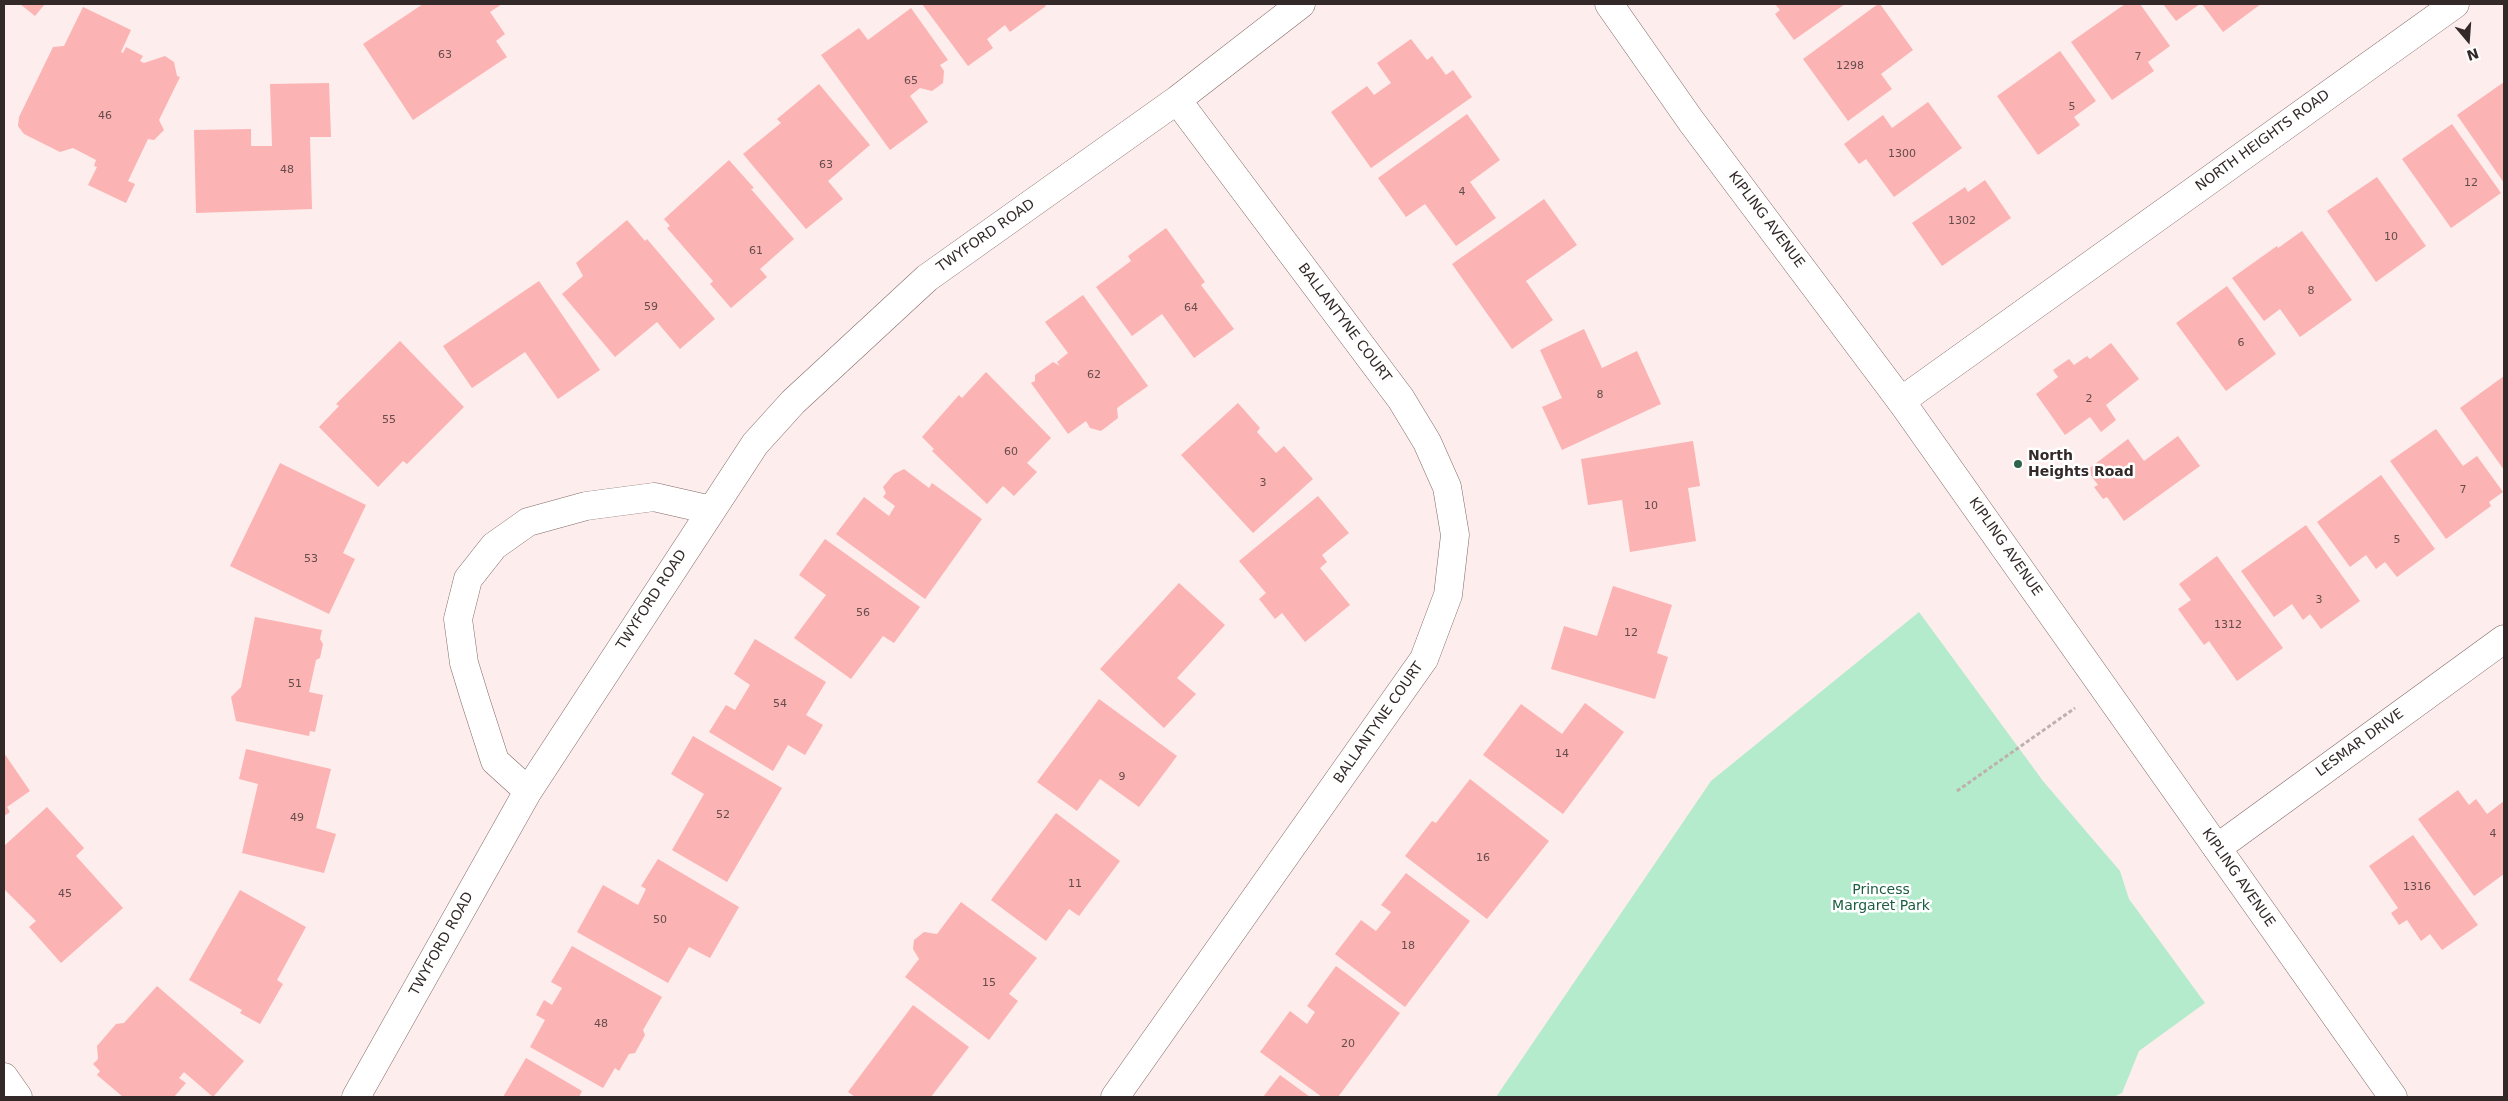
<!DOCTYPE html>
<style>
body{margin:0}
#map{position:relative;width:2508px;height:1101px;overflow:hidden;background:#fdedec;font-family:"DejaVu Sans",sans-serif}
canvas{display:block}
.frame{position:absolute;inset:0;border:5px solid #332929;pointer-events:none}
.north{position:absolute;left:2443px;top:15px;width:50px;height:50px;-webkit-text-stroke:4px #fff;paint-order:stroke;rotate:162deg;font-size:14px;font-weight:700;line-height:20px;text-align:center;color:#332929}
.north::after{content:'';display:block;margin:auto;width:18px;height:22px;background:#332929;clip-path:polygon(50% 0,100% 100%,50% 72%,0 100%)}
</style>
<div id="map">
<canvas width="2508" height="1101"></canvas>
<div class="frame"></div>
<div class="north">N</div>
</div>
<script>
const c = document.querySelector('canvas').getContext('2d');
c.lineJoin = 'round';
function fillPath(path, color) { c.fillStyle = color; c.fill(path, 'evenodd'); }
const poly = rows => new Path2D(rows.map(r => 'M' + r).join(''));
function stroke(path, color, width, dash) { c.strokeStyle = color; c.lineWidth = width; c.lineCap = dash ? 'butt' : 'round'; c.setLineDash(dash || []); c.stroke(path); }
function write(font, color, halo, rows, align = 'center') {
  c.font = font + ' "DejaVu Sans",sans-serif'; c.lineWidth = 5; c.setLineDash([]); c.textBaseline = 'middle'; c.strokeStyle = halo; c.fillStyle = color; for (const [text, x, y, turn = 0] of rows) {
    c.save(); c.translate(x, y); c.rotate((+turn || 0) * Math.PI / 180); c.textAlign = isNaN(turn) ? turn : align; if (halo) c.strokeText(text, 0, 0); c.fillText(text, 0, 0); c.restore();
  }
}
const green = poly([
 [1919,612,2043,781,2120,871,2129,899,2205,1003,2139,1051,2122,1093,2114,1097,1496,1097,1711,781]
]);
const building = poly([
 [20,4,45,4,35,16],
 [423,4,502,4,490,12,505,34,496,41,507,57,413,120,363,44],
 [922,4,1045,4,1046,6,1010,32,1005,25,987,39,993,48,968,66],
 [1775,4,1845,4,1794,40,1775,14,1780,10],
 [1878,4,1880,4,1913,50,1881,74,1892,89,1848,121,1803,59],
 [2125,4,2140,4,2170,46,2148,62,2154,71,2112,100,2071,42],
 [2163,4,2200,4,2176,21],
 [2202,4,2261,4,2223,32],
 [83,7,131,30,121,52,123,53,126,47,143,56,140,61,144,63,165,56,174,62,177,76,180,77,159,120,164,130,154,140,148,139,128,181,135,184,126,203,88,185,97,167,94,166,96,160,73,148,60,152,24,134,18,126,19,117,53,47,64,46],
 [911,8,948,60,940,65,944,71,943,83,932,91,920,88,910,96,928,122,890,150,821,55,859,28,868,40],
 [1411,39,1427,60,1432,56,1446,75,1453,70,1472,97,1371,168,1331,112,1367,86,1374,95,1391,83,1377,63],
 [2060,51,2096,101,2074,117,2080,125,2038,155,1997,96],
 [2504,82,2504,183,2457,115],
 [329,83,331,137,310,137,312,209,196,213,194,130,251,129,251,146,272,146,270,84],
 [819,84,870,145,828,181,843,199,806,229,743,154,781,123,777,119],
 [1928,102,1962,148,1894,197,1866,159,1859,164,1844,144,1883,115,1892,128],
 [1467,114,1500,160,1470,182,1496,218,1456,246,1425,204,1406,217,1378,178],
 [2452,124,2501,193,2451,228,2402,159],
 [729,160,754,188,751,189,794,239,760,269,767,277,731,308,710,284,713,281,667,228,670,226,664,219],
 [2377,177,2426,246,2376,282,2327,211],
 [1985,180,2011,218,1942,266,1912,223,1965,187,1968,192],
 [1544,199,1577,245,1526,281,1553,320,1512,349,1452,264],
 [627,220,645,241,647,239,715,319,680,349,657,322,615,357,562,294,583,276,576,263],
 [1166,228,1205,282,1201,285,1234,329,1194,358,1162,314,1132,336,1096,287,1131,261,1128,256],
 [2302,231,2352,300,2300,337,2280,309,2264,321,2232,278,2277,246,2278,248],
 [539,281,600,370,558,399,525,352,472,388,443,346],
 [2227,286,2276,354,2226,391,2176,323],
 [1083,295,1148,386,1117,408,1118,418,1101,431,1090,428,1086,421,1068,434,1031,383,1035,381,1035,375,1053,362,1060,366,1057,362,1068,353,1045,322],
 [1584,329,1602,368,1637,351,1661,404,1562,450,1542,407,1562,398,1540,350],
 [400,341,464,407,407,464,403,461,378,487,319,427,339,406,336,404],
 [2111,343,2139,379,2106,405,2116,420,2101,432,2090,417,2065,435,2036,394,2058,377,2053,370,2069,359,2074,365,2087,356,2090,359],
 [986,372,1051,438,1027,463,1037,472,1014,496,1003,486,987,504,932,451,934,449,922,437,959,395,962,398],
 [2504,376,2504,470,2460,408],
 [1238,403,1260,428,1257,432,1276,453,1284,446,1313,479,1253,533,1181,455],
 [2436,429,2463,466,2477,456,2503,492,2489,502,2491,506,2446,539,2390,461],
 [2178,436,2200,466,2124,521,2107,497,2103,499,2094,487,2098,485,2087,470,2128,439,2144,461],
 [1693,441,1700,486,1688,488,1696,541,1630,552,1622,500,1588,505,1581,459],
 [280,463,366,505,343,553,355,559,329,614,230,566],
 [904,469,929,488,932,483,982,519,925,599,836,534,864,497,889,516,895,506,883,497,886,493,883,487,894,474],
 [2381,475,2435,549,2397,577,2385,562,2376,569,2366,555,2350,567,2317,522],
 [1318,496,1349,533,1322,555,1327,562,1320,568,1350,605,1305,642,1282,613,1275,619,1259,599,1266,593,1239,561],
 [2306,525,2360,601,2321,629,2310,614,2303,620,2292,604,2274,617,2241,571],
 [825,539,920,607,894,643,883,636,851,679,794,638,826,595,799,575],
 [2217,556,2283,648,2237,681,2209,641,2204,645,2178,609,2191,600,2179,584],
 [1179,583,1225,625,1177,678,1196,694,1164,728,1100,669],
 [1613,586,1672,605,1657,653,1668,657,1655,699,1551,669,1564,626,1597,636],
 [255,617,322,630,320,639,323,644,320,658,316,660,309,692,323,695,315,732,310,731,309,736,236,721,231,697,241,687],
 [755,639,826,682,806,715,823,725,805,755,788,745,773,771,709,732,726,705,735,710,750,685,734,674],
 [1099,699,1177,756,1139,807,1100,779,1077,811,1037,782],
 [1585,703,1624,732,1563,814,1483,755,1521,704,1562,734],
 [693,736,782,788,727,882,672,850,704,794,671,774],
 [246,749,331,769,316,828,336,834,324,873,242,853,258,784,239,779],
 [4,753,30,791,7,807,10,812,4,816],
 [1470,779,1549,841,1487,919,1405,856,1432,821,1436,823],
 [2458,790,2469,805,2476,799,2487,814,2504,801,2504,874,2474,896,2418,819],
 [47,807,84,848,76,856,123,908,61,963,29,927,36,921,4,889,4,846],
 [1056,813,1120,861,1079,916,1069,909,1046,941,991,900],
 [2413,835,2478,925,2442,950,2430,934,2421,941,2407,920,2399,925,2391,913,2398,908,2369,866],
 [658,859,739,907,710,958,689,947,668,983,577,932,603,885,638,905,646,889,641,886],
 [1406,873,1470,921,1405,1007,1335,954,1361,920,1376,931,1391,912,1381,905],
 [240,890,306,927,277,980,283,984,260,1024,240,1013,242,1010,189,980],
 [961,902,1037,958,1009,994,1018,1001,989,1040,905,977,919,959,913,949,914,940,924,932,937,934],
 [572,946,662,997,643,1030,645,1035,635,1053,629,1054,619,1071,615,1068,603,1088,530,1047,545,1020,536,1015,544,1000,552,1005,562,988,551,982],
 [1336,966,1400,1013,1338,1097,1322,1097,1260,1052,1290,1011,1307,1024,1315,1012,1307,1006],
 [157,986,244,1061,213,1097,184,1072,179,1078,186,1083,174,1097,123,1097,97,1075,100,1071,93,1064,98,1059,97,1046,116,1024,124,1023],
 [913,1005,969,1047,931,1097,855,1097,848,1092],
 [526,1058,582,1091,579,1097,503,1097],
 [1280,1075,1310,1097,1263,1097]
]);
const path = poly([
 [1957,791,2075,708]
]);
const minor = poly([
 [1901,401,2455,4],
 [528,791,495,761,475,699,464,663,458,619,468,579,494,546,528,522,586,506,654,497,711,510],
 [2217,848,2504,639],
 [4,1077,18,1097],
 [356,1097,528,791,755,444,793,402,927,278,1177,100,1301,4],
 [1115,1097,1424,659,1448,595,1455,535,1447,487,1427,442,1401,399,1177,100]
]);
const major = poly([
 [1609,4,1691,121,1901,401,2393,1097]
]);
const markers = [
 [2018,464,5,"#2e644a"]
];
const numberNames = [
 ["63",445,55],
 ["7",2138,57],
 ["1298",1850,66],
 ["65",911,81],
 ["5",2072,107],
 ["46",105,116],
 ["1300",1902,154],
 ["63",826,165],
 ["48",287,170],
 ["12",2471,183],
 ["4",1462,192],
 ["1302",1962,221],
 ["10",2391,237],
 ["61",756,251],
 ["8",2311,291],
 ["59",651,307],
 ["64",1191,308],
 ["6",2241,343],
 ["62",1094,375],
 ["8",1600,395],
 ["2",2089,399],
 ["55",389,420],
 ["60",1011,452],
 ["3",1263,483],
 ["7",2463,490],
 ["10",1651,506],
 ["5",2397,540],
 ["53",311,559],
 ["3",2319,600],
 ["56",863,613],
 ["1312",2228,625],
 ["12",1631,633],
 ["51",295,684],
 ["54",780,704],
 ["14",1562,754],
 ["9",1122,777],
 ["52",723,815],
 ["49",297,818],
 ["4",2493,834],
 ["16",1483,858],
 ["11",1075,884],
 ["1316",2417,887],
 ["45",65,894],
 ["50",660,920],
 ["18",1408,946],
 ["15",989,983],
 ["48",601,1024],
 ["20",1348,1044]
];
const streetNames = [
 ["NORTH HEIGHTS ROAD",2263,141,-36],
 ["KIPLING AVENUE",1766,220,53],
 ["TWYFORD ROAD",986,236,-35],
 ["BALLANTYNE COURT",1344,323,53],
 ["KIPLING AVENUE",2005,547,55],
 ["TWYFORD ROAD",652,600,-57],
 ["BALLANTYNE COURT",1379,723,-55],
 ["LESMAR DRIVE",2360,743,-36],
 ["KIPLING AVENUE",2238,878,55],
 ["TWYFORD ROAD",442,944,-61]
];
const poiNames = [
 ["North",2028,456],
 ["Heights Road",2028,472]
];
const parkNames = [
 ["Princess",1881,890],
 ["Margaret Park",1881,906]
];
fillPath(green, '#b4ebcd');
fillPath(building, '#fcb3b3');
stroke(minor, '#826b6a', 29);
stroke(major, '#826b6a', 29);
stroke(path, '#beb0af', 3, [4, 2.5]);
stroke(minor, '#fff', 28);
stroke(major, '#fff', 28);
for (const [x, y, r, color] of markers) { const dot = new Path2D(); dot.arc(x, y, r, 0, 2 * Math.PI); c.fillStyle = color; c.fill(dot); stroke(dot, '#fff', 2); }
write('11px', '#654c4c', null, numberNames);
write('14px', '#332929', '#fff', streetNames);
write('bold 14px', '#332929', '#fff', poiNames, 'left');
write('14px', '#1b5d41', '#fff', parkNames);
</script>
